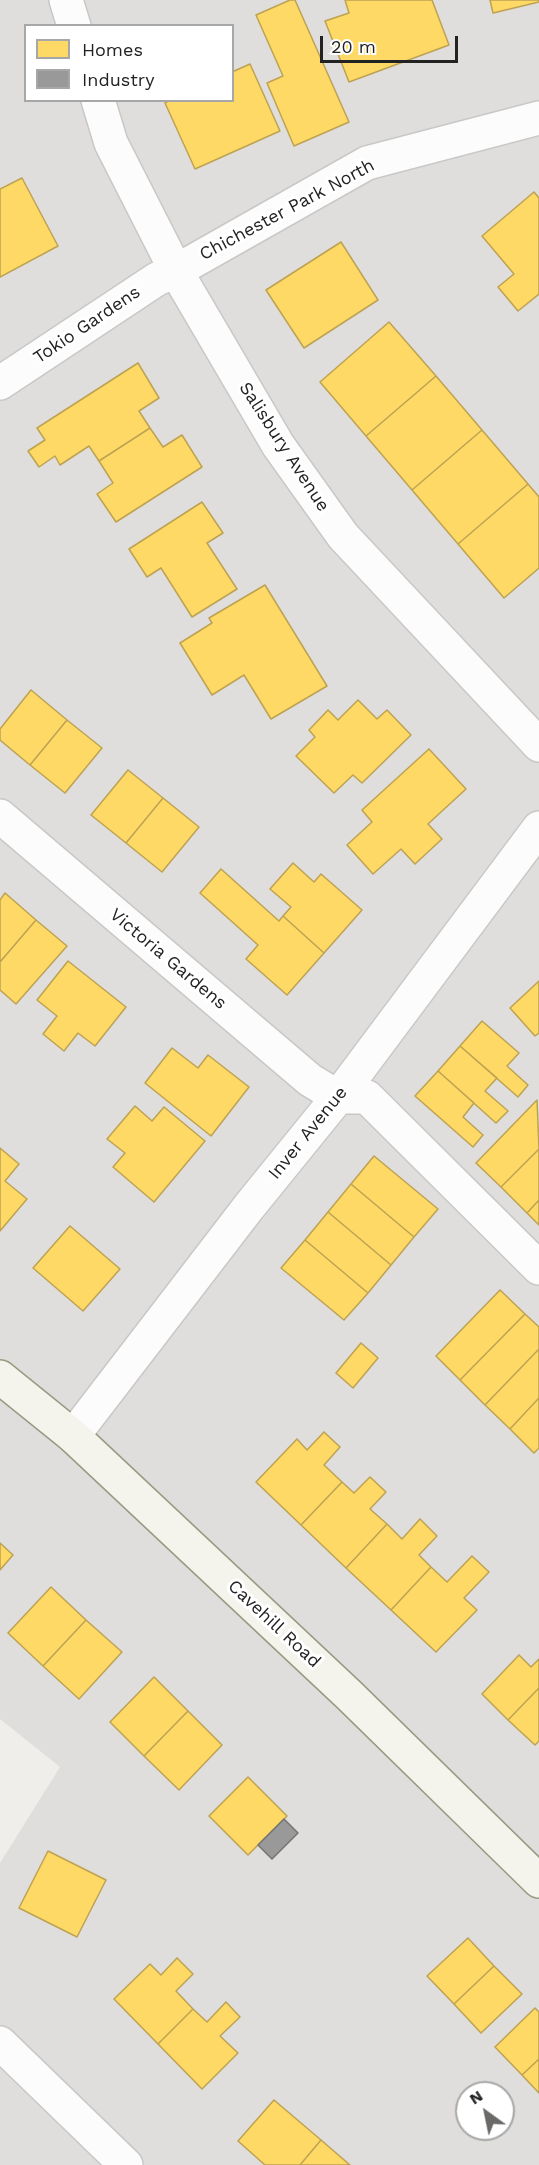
<!DOCTYPE html>
<style>
body{margin:0}
#map{position:relative;width:539px;height:2165px;overflow:hidden;background:#f0eeeb;font-family:"Work Sans",sans-serif}
canvas{display:block}
.legend{position:absolute;left:24px;top:24px;width:210px;height:78px;box-sizing:border-box;background:#fff;border:2px solid #a7a7a7;margin:0;padding:8px 10px;list-style:none;font-size:18px;color:#222}
.legend li{display:flex;align-items:center;gap:12px;height:30px}
.legend b{width:30px;border:2px solid #a7a7a7}
.north{position:absolute;left:455px;top:2081px;width:60px;height:60px;box-sizing:border-box;background:#fff;border:2px solid #a7a7a7;border-radius:50%;rotate:327deg;font-size:16px;font-weight:700;line-height:24px;text-align:center;color:#222}
.north::after{content:'';display:block;margin:auto;width:21px;height:27px;background:#6a6968;clip-path:polygon(50% 0,100% 100%,50% 72%,0 100%)}
.scale{position:absolute;left:320px;top:36px;width:138px;height:27px;box-sizing:border-box;border:3px solid #222;border-top:0;padding-left:8px;font-size:18px;line-height:21px;white-space:nowrap;color:#222;-webkit-text-stroke:4px #fff;paint-order:stroke}
</style>
<div id="map">
<canvas width="539" height="2165"></canvas>
<ul class="legend">
<li><b style="height:16px;background:#ffd966"></b>Homes</li>
<li><b style="height:16px;background:#999"></b>Industry</li>
</ul>
<div class="north">N</div>
<div class="scale">20 m</div>
</div>
<script>
const c = document.querySelector('canvas').getContext('2d');
c.lineJoin = 'round';
function fillPath(path, color) { c.fillStyle = color; c.fill(path, 'evenodd'); }
const poly = rows => new Path2D(rows.map(r => 'M' + r).join(''));
function stroke(path, color, width, dash) { c.strokeStyle = color; c.lineWidth = width; c.lineCap = dash ? 'butt' : 'round'; c.setLineDash(dash || []); c.stroke(path); }
function write(font, color, halo, rows, align = 'center') {
  c.font = font + ' "Work Sans",sans-serif'; c.lineWidth = 6; c.setLineDash([]); c.textBaseline = 'middle'; c.strokeStyle = halo; c.fillStyle = color; for (const [text, x, y, turn = 0] of rows) {
    c.save(); c.translate(x, y); c.rotate((+turn || 0) * Math.PI / 180); c.textAlign = isNaN(turn) ? turn : align; if (halo) c.strokeText(text, 0, 0); c.fillText(text, 0, 0); c.restore();
  }
}
const residential = poly([
 [0,0,539,0,539,2165,0,2165,0,1863,60,1767,0,1719],
 [26,26,232,26,232,100,26,100],
 [467,2093,503,2093,503,2129,467,2129]
]);
const homes = poly([
 [290,0,295,0,349,122,294,146,267,83,283,76,256,15,290,0],
 [345,0,432,0,449,45,349,82,325,21,349,13,345,0],
 [490,0,539,0,539,2,493,13,490,0],
 [250,64,280,131,195,169,165,103,170,100,232,100,232,72,250,64],
 [22,178,58,246,0,277,0,189,22,178],
 [534,192,539,198,539,294,518,311,498,287,514,274,482,236,534,192],
 [341,242,378,300,304,348,266,290,341,242],
 [389,322,436,376,366,436,320,382,389,322],
 [138,363,159,398,139,411,150,428,99,461,89,446,60,465,55,456,39,467,28,451,45,440,37,428,138,363],
 [436,376,482,430,412,490,366,436,436,376],
 [150,428,163,447,182,435,202,467,116,522,97,494,113,483,99,461,150,428],
 [482,430,528,484,458,544,412,490,482,430],
 [528,484,539,497,539,568,504,598,458,544,528,484],
 [202,502,223,533,207,543,237,589,192,617,161,568,147,577,129,549,202,502],
 [265,585,327,686,271,719,244,675,212,695,180,643,212,623,209,618,265,585],
 [31,690,67,720,30,765,0,740,0,729,31,690],
 [358,700,377,719,387,710,411,735,362,783,353,775,334,793,296,756,315,737,309,730,328,710,338,720,358,700],
 [67,720,102,748,65,793,30,765,67,720],
 [429,749,466,789,428,824,442,839,415,864,401,849,373,874,347,845,372,822,362,810,429,749],
 [128,770,163,798,126,843,91,815,128,770],
 [163,798,199,827,162,872,126,843,163,798],
 [293,863,314,882,321,874,362,910,324,953,283,916,291,907,270,889,293,863],
 [221,869,279,921,283,916,324,953,287,995,246,959,258,945,200,893,221,869],
 [5,893,36,920,0,962,0,900,5,893],
 [36,920,67,946,16,1004,0,990,0,962,36,920],
 [68,961,126,1007,95,1046,78,1033,64,1051,43,1034,57,1016,37,1000,68,961],
 [539,981,539,1033,535,1036,510,1008,539,981],
 [482,1021,519,1053,507,1066,528,1085,518,1097,460,1046,482,1021],
 [460,1046,497,1078,485,1091,508,1111,496,1123,438,1071,460,1046],
 [172,1048,198,1068,208,1055,249,1087,211,1136,145,1083,172,1048],
 [438,1071,474,1103,463,1117,483,1135,473,1147,415,1096,438,1071],
 [537,1100,539,1149,501,1187,476,1163,537,1100],
 [135,1106,152,1121,164,1107,205,1141,154,1202,113,1167,125,1153,107,1139,135,1106],
 [0,1148,19,1164,5,1181,27,1199,0,1231,0,1148],
 [539,1149,539,1200,527,1213,501,1187,539,1149],
 [374,1156,438,1209,414,1237,351,1184,374,1156],
 [351,1184,414,1237,391,1265,328,1212,351,1184],
 [539,1200,539,1225,527,1213,539,1200],
 [328,1212,391,1265,368,1293,305,1240,328,1212],
 [70,1226,120,1269,83,1311,33,1268,70,1226],
 [305,1240,368,1293,344,1320,281,1268,305,1240],
 [500,1290,525,1314,460,1380,436,1356,500,1290],
 [525,1314,539,1327,539,1349,485,1405,460,1380,525,1314],
 [361,1343,378,1358,353,1388,336,1373,361,1343],
 [539,1349,539,1398,510,1429,485,1405,539,1349],
 [539,1398,539,1448,534,1453,510,1429,539,1398],
 [324,1432,340,1447,324,1465,342,1482,301,1525,256,1482,297,1439,307,1450,324,1432],
 [370,1477,386,1492,370,1509,387,1524,346,1568,301,1525,342,1482,354,1493,370,1477],
 [420,1519,437,1536,419,1555,431,1567,391,1610,346,1568,387,1524,402,1539,420,1519],
 [0,1543,13,1555,0,1570,0,1543],
 [472,1556,489,1572,464,1598,477,1610,436,1652,391,1610,431,1567,447,1582,472,1556],
 [51,1587,86,1620,43,1666,8,1633,51,1587],
 [86,1620,122,1652,79,1699,43,1666,86,1620],
 [519,1655,531,1667,539,1659,539,1688,508,1720,482,1694,519,1655],
 [154,1677,188,1711,144,1756,110,1722,154,1677],
 [539,1688,539,1741,535,1745,508,1720,539,1688],
 [188,1711,222,1745,179,1790,144,1756,188,1711],
 [248,1777,287,1816,248,1855,209,1816,248,1777],
 [48,1851,106,1880,77,1937,19,1908,48,1851],
 [468,1938,494,1966,454,2004,427,1976,468,1938],
 [177,1958,193,1974,176,1991,193,2009,158,2044,114,1999,150,1964,161,1975,177,1958],
 [494,1966,522,1994,481,2033,454,2004,494,1966],
 [226,2002,240,2017,220,2036,238,2053,202,2089,158,2044,193,2009,207,2022,226,2002],
 [535,2008,539,2012,539,2059,522,2075,495,2047,535,2008],
 [539,2059,539,2093,522,2075,539,2059],
 [274,2100,321,2140,300,2165,265,2165,238,2141,274,2100],
 [321,2140,350,2165,300,2165,321,2140]
]);
const industry = poly([
 [284,1819,298,1833,272,1859,258,1845,284,1819]
]);
const minor = poly([
 [66,0,74,26],
 [98,100,111,143,176,271,278,445,343,536,539,745],
 [0,383,157,279,176,271,367,163,539,118],
 [0,816,310,1080,338,1097,367,1097,539,1268],
 [73,1436,248,1208,338,1097,539,828],
 [0,2043,126,2165]
]);
const secondary = poly([
 [0,1377,73,1436,349,1695,539,1881]
]);
const streetNames = [
 ["Chichester Park North",287,210,-28],
 ["Tokio Gardens",87,325,-34],
 ["Salisbury Avenue",284,447,57],
 ["Victoria Gardens",168,959,40],
 ["Inver Avenue",308,1133,-51],
 ["Cavehill Road",274,1624,43]
];
fillPath(residential, '#dfdedc');
fillPath(homes, '#ffd966');
stroke(homes, '#bda252', 1.5);
fillPath(industry, '#999');
stroke(industry, '#757575', 1.5);
stroke(minor, '#c9c8c7', 36);
stroke(secondary, '#999a82', 36);
stroke(minor, '#fdfcfc', 33);
stroke(secondary, '#f4f4ed', 33);
write('18px', '#222', '#fff', streetNames);
</script>
